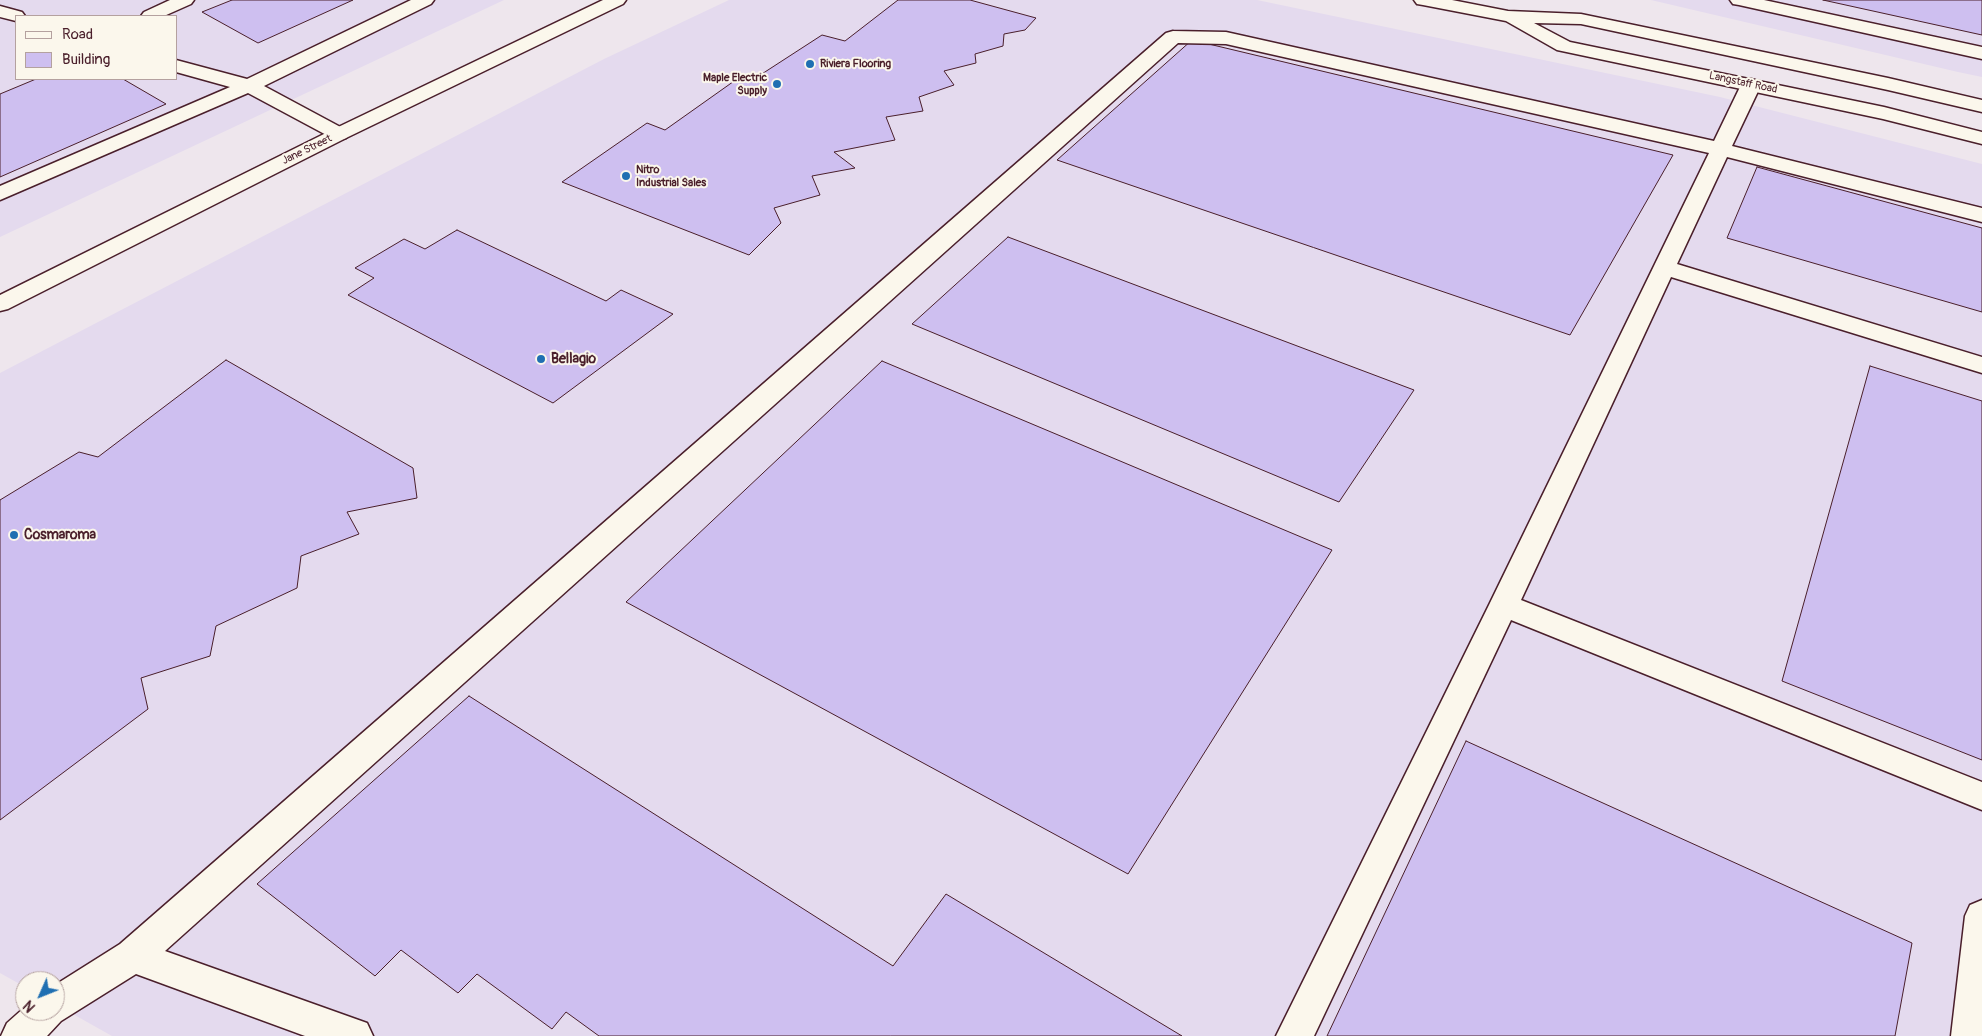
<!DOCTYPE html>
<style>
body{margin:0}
#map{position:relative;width:1982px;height:1036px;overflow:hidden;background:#eee6ed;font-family:Pangolin,sans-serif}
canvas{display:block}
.legend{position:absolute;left:15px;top:15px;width:162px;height:65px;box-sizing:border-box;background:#fbf7ec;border:1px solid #b4a19f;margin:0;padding:6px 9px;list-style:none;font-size:15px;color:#4a1f2b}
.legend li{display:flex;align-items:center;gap:10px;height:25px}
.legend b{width:25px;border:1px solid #b4a19f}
.north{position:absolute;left:15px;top:971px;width:50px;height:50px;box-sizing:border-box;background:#fbf7ec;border:1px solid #b4a19f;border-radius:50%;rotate:226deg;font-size:14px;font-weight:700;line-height:20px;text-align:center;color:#4a1f2b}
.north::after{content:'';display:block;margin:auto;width:18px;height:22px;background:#1f6fb2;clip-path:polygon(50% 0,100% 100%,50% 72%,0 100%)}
</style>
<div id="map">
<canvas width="1982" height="1036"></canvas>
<ul class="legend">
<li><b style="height:6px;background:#fbf7ec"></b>Road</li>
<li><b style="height:14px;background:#cebff0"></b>Building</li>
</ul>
<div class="north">N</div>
</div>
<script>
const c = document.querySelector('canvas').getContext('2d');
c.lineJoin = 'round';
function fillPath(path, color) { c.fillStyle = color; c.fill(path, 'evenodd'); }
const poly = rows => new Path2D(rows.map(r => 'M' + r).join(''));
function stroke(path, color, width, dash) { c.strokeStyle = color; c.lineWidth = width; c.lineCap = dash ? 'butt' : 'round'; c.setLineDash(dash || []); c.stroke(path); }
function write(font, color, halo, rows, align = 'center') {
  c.font = font + ' Pangolin,sans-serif'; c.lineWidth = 4; c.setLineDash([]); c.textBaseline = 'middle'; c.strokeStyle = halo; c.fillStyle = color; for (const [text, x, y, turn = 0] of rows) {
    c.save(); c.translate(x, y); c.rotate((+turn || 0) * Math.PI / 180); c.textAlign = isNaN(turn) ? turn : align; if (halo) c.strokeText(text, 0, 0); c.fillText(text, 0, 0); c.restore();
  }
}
const built = poly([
 [0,0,504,0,0,237],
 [16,16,176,16,176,79,16,79],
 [729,0,1257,0,1720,97,1982,164,1982,1036,112,1036,55,1004,55,981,25,981,25,987,0,973,0,373,604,59],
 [1651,0,1982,0,1982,77,1958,72]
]);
const building = poly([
 [232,0,353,0,258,43,202,12,232,0],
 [898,0,970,0,1036,18,1025,30,1004,34,1003,46,975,54,976,63,944,71,954,85,919,97,923,111,886,117,895,140,834,152,855,168,812,176,820,195,774,208,781,223,749,255,562,182,647,123,665,130,737,79,751,81,822,35,845,41,898,0],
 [1823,0,1982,0,1982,35,1823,0],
 [1192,40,1673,155,1570,335,1057,160,1192,40],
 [36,79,123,79,166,104,0,177,0,94,36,79],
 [1757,167,1982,228,1982,312,1727,238,1757,167],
 [457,230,606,301,621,290,673,314,553,403,348,295,374,278,355,268,404,239,425,249,457,230],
 [1008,237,1414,390,1339,502,912,324,1008,237],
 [226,360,413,468,417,498,347,512,359,534,301,556,297,588,216,626,210,656,141,678,148,709,0,820,0,500,79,452,98,457,226,360],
 [882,361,1332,550,1128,874,626,602,882,361],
 [1870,366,1982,401,1982,760,1782,681,1870,366],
 [469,696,893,966,946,894,1182,1036,599,1036,566,1012,552,1029,477,974,458,993,401,950,375,976,257,884,469,696],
 [1466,741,1912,943,1895,1036,1327,1036,1466,741]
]);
const minor = poly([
 [170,0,194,0,191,4,164,16,141,16,144,12,170,0],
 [411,0,434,0,431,4,264,86,346,130,349,134,346,138,339,140,332,138,248,93,0,200,0,186,230,87,176,72,176,60,247,79,411,0],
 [1730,0,1764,0,1982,47,1982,59,1739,5,1733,4,1730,0],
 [0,6,22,12,25,16,16,16,16,21,0,17,0,6],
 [1173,31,1226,32,1714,141,1741,85,1744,81,1751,79,1758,81,1761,85,1732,146,1982,208,1982,222,1727,157,1677,264,1982,357,1982,373,1671,277,1521,600,1982,782,1982,810,1511,620,1314,1036,1276,1036,1489,605,1709,153,1226,44,1178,43,165,951,367,1023,373,1036,305,1036,136,974,61,1021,47,1036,1,1036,7,1023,25,1007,25,1011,55,1011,55,985,120,944,1166,33,1173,31],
 [1982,900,1982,1036,1951,1036,1965,916,1970,905,1982,900]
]);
const major = poly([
 [603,0,626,0,623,4,346,138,8,309,0,311,0,295,332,130,603,0],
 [1414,0,1452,0,1508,11,1581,14,1888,78,1982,100,1982,112,1888,90,1581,24,1534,23,1570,42,1884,107,1982,132,1982,144,1883,119,1557,50,1506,21,1423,5,1417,4,1414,0]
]);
const markers = [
 [810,64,5,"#1f6fb2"],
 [777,84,5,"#1f6fb2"],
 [626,176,5,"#1f6fb2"],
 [541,359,5,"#1f6fb2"],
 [14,535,5,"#1f6fb2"]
];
const farPoinames = [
 ["Riviera Flooring",820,64],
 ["Maple Electric",767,78,"right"],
 ["Supply",767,91,"right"],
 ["Nitro",636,170],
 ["Industrial Sales",636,183]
];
const farStreetnames = [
 ["Langstaff Road",1743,83,12],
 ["Jane Street",307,150,-26]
];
const poiNames = [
 ["Bellagio",551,359],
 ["Cosmaroma",24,535]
];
fillPath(built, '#e4daee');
fillPath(building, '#cebff0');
stroke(building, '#4a1f2b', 1);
stroke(minor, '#4a1f2b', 3);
stroke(major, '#4a1f2b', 3);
fillPath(minor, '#fbf7ec');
fillPath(major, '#fbf7ec');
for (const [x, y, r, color] of markers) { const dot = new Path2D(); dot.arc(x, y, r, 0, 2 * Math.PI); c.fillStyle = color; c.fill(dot); stroke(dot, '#fbf7ec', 2); }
write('bold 11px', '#4a1f2b', '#fbf7ec', farPoinames, 'left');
write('11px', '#4a1f2b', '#fbf7ec', farStreetnames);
write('bold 14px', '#4a1f2b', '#fbf7ec', poiNames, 'left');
</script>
